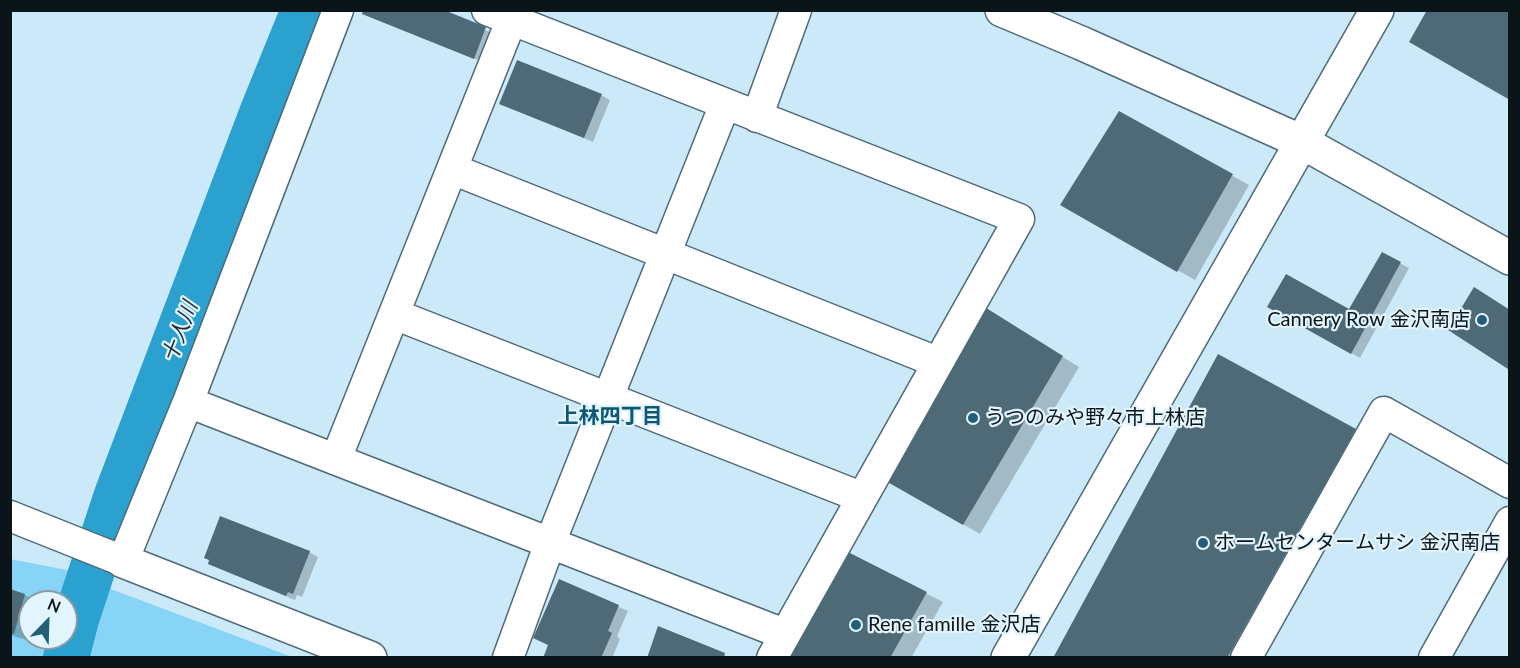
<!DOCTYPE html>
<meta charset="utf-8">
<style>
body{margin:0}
#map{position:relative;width:1520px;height:668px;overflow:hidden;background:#cbe9f8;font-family:Lato,sans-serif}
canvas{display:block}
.frame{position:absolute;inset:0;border:12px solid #0a151a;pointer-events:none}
.north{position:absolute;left:18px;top:590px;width:60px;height:60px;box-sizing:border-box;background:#e2f4fd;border:2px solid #8c9ba2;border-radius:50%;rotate:23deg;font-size:16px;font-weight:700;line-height:24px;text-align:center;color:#0a151a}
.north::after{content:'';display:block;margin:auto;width:21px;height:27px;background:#235e76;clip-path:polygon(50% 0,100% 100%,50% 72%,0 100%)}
</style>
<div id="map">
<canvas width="1520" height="668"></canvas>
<div class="frame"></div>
<div class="north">N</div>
</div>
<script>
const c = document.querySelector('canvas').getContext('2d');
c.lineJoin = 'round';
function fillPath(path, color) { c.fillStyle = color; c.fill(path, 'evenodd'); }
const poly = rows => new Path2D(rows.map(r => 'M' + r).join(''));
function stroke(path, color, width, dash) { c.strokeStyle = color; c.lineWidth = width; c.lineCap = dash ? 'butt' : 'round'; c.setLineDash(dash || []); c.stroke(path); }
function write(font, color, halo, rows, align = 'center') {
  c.font = font + ' Lato,"Noto Sans JP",sans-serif'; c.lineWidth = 4.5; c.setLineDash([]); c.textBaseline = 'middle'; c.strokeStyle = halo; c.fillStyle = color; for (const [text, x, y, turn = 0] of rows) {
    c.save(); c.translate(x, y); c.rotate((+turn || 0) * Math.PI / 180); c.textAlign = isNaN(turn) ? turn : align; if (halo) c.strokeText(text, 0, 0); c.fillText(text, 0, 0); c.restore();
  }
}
const green = poly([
 [10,559,72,571,62,602,30,602,30,638,50,638,44,657,11,657],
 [100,585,292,657,81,657]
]);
const shadow = poly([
 [440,10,494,34,483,62,364,14],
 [601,95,610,100,593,142,501,104],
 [1119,113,1249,185,1195,280,1062,205],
 [1382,254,1409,268,1360,358,1269,306,1350,311],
 [1000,318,1079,367,980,534,886,480],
 [1218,356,1372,440,1249,658,1055,658],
 [309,552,318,557,302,597,297,595,295,600,209,564,211,560],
 [846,553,943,602,911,658,788,658],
 [560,581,628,611,617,636,620,639,612,658,544,658,550,645],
 [10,591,25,595,37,602,30,602,30,630,27,640,10,635]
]);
const river = poly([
 [66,658,76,619,117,495,263,111,304,10]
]);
const building = poly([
 [363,10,444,10,486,27,474,59,362,14],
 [1427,10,1510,10,1510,100,1409,42],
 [517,60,602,94,584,138,499,104],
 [1119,111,1233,174,1177,272,1060,205],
 [1382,252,1401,262,1351,354,1267,307,1286,274,1349,309],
 [1474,287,1510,310,1510,364,1508,369,1448,330],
 [983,306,1063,356,963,525,884,480],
 [1218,354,1356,429,1227,658,1053,658],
 [220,516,310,551,293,594,288,592,286,596,208,564,209,560,204,558],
 [846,551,927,592,890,658,786,658],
 [559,579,619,605,608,631,612,633,601,658,543,658,548,645,533,638],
 [10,589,25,594,14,634,10,633],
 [658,626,725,653,724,658,647,658]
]);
const minor = poly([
 [487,10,1019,219,772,658],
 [757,117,796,10],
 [452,169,937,362],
 [394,314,861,497],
 [188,402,784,634],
 [336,459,511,21],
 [10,516,123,561,188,402,338,10],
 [508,658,550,543,725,104],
 [1246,658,1384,412,1510,483],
 [1434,658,1510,522]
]);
const tertiary = poly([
 [1002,10,1081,43,1302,142,1510,258],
 [123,561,370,658],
 [1008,658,1377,10]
]);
const markers = [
 [1482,320,6,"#235e76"],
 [973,418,6,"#235e76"],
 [1203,543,6,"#235e76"],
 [856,625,6,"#235e76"]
];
const poiNames = [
 ["Cannery Row 金沢南店",1470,320,"right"],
 ["うつのみや野々市上林店",985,418],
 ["ホームセンタームサシ 金沢南店",1215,543],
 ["Rene famille 金沢店",868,625]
];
const waterNames = [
 ["十人川",180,332,-69]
];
const neighbourhoodNames = [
 ["上林四丁目",610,416]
];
fillPath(green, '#87d4f7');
fillPath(shadow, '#0003');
stroke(river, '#2aa1ce', 46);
fillPath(building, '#4e6a77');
stroke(minor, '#4f6a77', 33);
stroke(tertiary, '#4f6a77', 36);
stroke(minor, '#fff', 30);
stroke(tertiary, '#fff', 33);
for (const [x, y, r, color] of markers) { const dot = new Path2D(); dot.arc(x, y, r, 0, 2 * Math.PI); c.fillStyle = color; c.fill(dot); stroke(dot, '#e2f4fd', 2); }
write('20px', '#0a151a', '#e2f4fd', poiNames, 'left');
write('italic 21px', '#1a2d36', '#e2f4fd', waterNames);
write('bold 21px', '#0d5773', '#e2f4fd', neighbourhoodNames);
</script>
